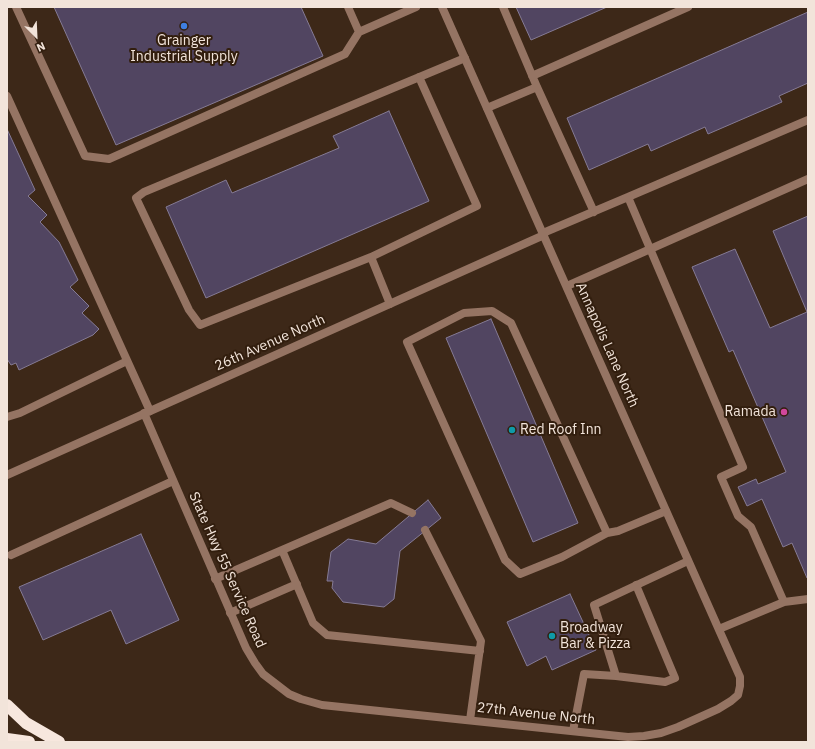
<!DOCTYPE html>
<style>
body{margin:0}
#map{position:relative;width:815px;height:749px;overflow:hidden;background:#3d2818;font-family:"IBM Plex Sans",sans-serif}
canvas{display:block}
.frame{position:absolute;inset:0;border:8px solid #f2e4da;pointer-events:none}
.north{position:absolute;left:16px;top:16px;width:40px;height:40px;-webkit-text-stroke:3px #321e0e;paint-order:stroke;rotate:156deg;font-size:11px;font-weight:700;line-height:16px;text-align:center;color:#f2e4da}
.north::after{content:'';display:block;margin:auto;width:14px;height:18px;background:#f2e4da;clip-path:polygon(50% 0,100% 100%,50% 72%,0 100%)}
</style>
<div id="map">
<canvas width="815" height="749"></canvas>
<div class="frame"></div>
<div class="north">N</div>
</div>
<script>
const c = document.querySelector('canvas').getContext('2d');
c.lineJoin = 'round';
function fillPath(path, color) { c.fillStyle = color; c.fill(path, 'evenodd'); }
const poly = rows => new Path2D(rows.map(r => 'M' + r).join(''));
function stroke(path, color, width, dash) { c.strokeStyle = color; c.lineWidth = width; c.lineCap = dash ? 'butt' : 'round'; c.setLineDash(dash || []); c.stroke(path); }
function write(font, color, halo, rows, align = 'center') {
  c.font = font + ' "IBM Plex Sans",sans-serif'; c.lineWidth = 4; c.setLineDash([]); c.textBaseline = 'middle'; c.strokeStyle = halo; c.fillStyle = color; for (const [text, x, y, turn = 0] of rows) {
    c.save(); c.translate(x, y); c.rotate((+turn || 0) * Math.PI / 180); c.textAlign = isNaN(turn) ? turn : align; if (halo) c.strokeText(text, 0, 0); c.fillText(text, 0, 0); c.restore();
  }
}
const building = poly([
 [54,7,301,7,323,56,116,145,54,7],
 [516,7,607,7,531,40,516,7],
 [808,12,808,83,779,96,782,102,708,134,705,127,651,151,648,144,589,170,567,118,808,12],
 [389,111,429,201,206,298,166,207,226,180,232,193,339,148,333,136,389,111],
 [7,129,35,190,28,196,47,215,40,222,59,242,78,280,70,287,89,306,82,313,99,329,93,335,19,370,16,363,11,365,7,359,7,129],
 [808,216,808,577,807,578,792,543,783,547,762,499,747,506,738,487,756,479,758,484,786,472,733,350,729,352,692,267,735,249,770,328,807,312,773,231,808,216],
 [491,319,578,523,533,542,446,338,491,319],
 [428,500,441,518,400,551,394,599,384,607,343,602,332,588,333,581,327,581,331,552,348,539,376,544,428,500],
 [141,534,179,620,126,644,111,610,43,640,19,587,141,534],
 [570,594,596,650,552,670,546,656,527,666,507,622,570,594]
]);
const lane = poly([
 [16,7,85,156,109,159,345,54,359,32],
 [348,7,359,32,416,7],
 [503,7,537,87,594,212],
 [532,76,688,7],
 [7,96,150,411],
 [487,108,537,87],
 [628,197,743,467,721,477,738,516,751,527,784,602],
 [543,233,628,197,808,120],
 [371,257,477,206,419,77],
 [567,286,808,179],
 [390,304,371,257,200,325,189,310,136,198,144,192,465,58],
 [7,417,20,413,127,361],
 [425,530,481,641,470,720],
 [607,533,511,323,492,311,464,313,407,342,505,560,520,574,562,557,607,533,618,531,666,511],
 [282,550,313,623,327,635,480,651],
 [11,555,173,481],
 [215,579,391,503,412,513],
 [636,585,675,678,665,682,616,676,594,605,688,561],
 [230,613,297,584],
 [719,629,784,602,808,599],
 [573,731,584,674,616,676]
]);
const street = poly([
 [144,413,246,648,255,663,263,674,289,694,301,699,322,705,628,737,644,736,661,733,678,727,718,709,731,701,738,695,740,686,740,677,442,7],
 [7,475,544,235]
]);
const highway = poly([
 [7,705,26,723,59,742],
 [7,739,29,742]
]);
const markers = [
 [184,26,4,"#3f7fe0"],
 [784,412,4,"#d1479c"],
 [512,430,4,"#0f9aa8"],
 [552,636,4,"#0f9aa8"]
];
const poiNames = [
 ["Grainger",184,41,"center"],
 ["Industrial Supply",184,57,"center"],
 ["Ramada",776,412,"right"],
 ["Red Roof Inn",520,430],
 ["Broadway",560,628],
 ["Bar & Pizza",560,644]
];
const streetNames = [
 ["26th Avenue North",270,343,-24],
 ["Annapolis Lane North",607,345,66],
 ["State Hwy 55 Service Road",227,570,66],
 ["27th Avenue North",536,714,6]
];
fillPath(building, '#514561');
stroke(building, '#857b95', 1);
stroke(lane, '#957463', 8);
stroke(street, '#957463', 8);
stroke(highway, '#f7e7de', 12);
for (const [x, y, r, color] of markers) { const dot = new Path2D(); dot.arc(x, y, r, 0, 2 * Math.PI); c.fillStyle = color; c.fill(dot); stroke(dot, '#321e0e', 1.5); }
write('14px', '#f2e4da', '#321e0e', poiNames, 'left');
write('14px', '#f2e4da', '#321e0e', streetNames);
</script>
